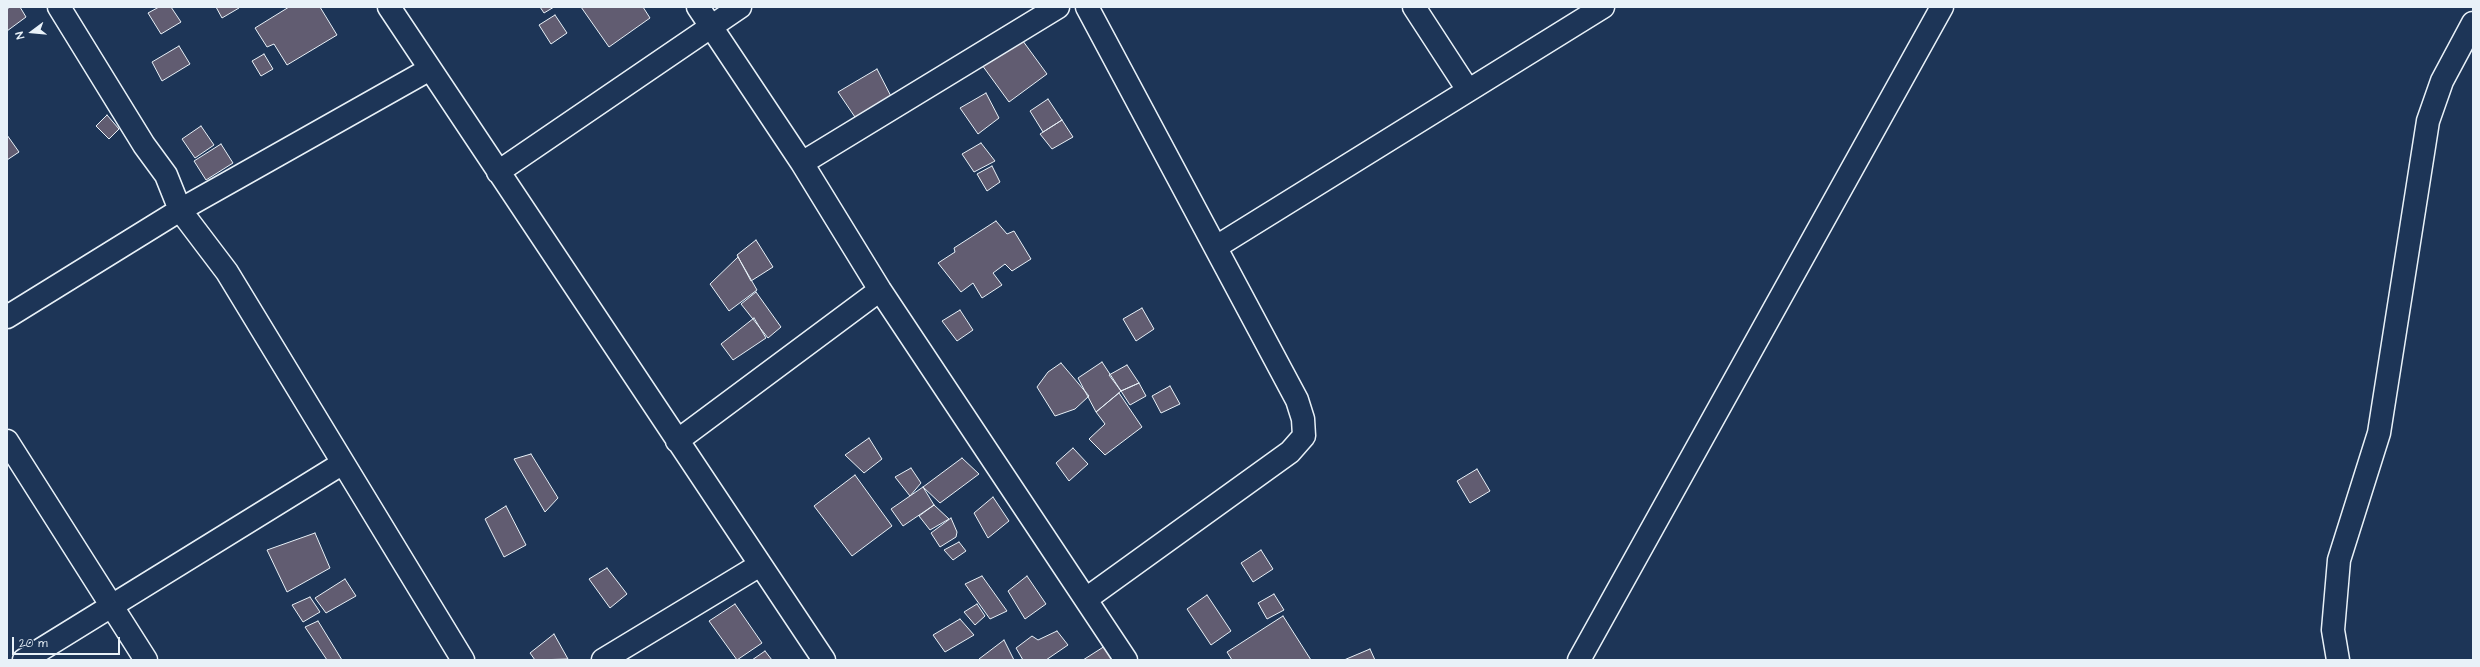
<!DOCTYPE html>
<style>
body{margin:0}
#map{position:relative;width:2480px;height:667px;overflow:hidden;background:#1d3557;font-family:"Architects Daughter",sans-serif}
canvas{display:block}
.frame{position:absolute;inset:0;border:8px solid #e8f1f8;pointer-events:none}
.north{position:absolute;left:12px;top:12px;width:40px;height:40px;-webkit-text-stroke:3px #1d3557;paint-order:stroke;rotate:254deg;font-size:11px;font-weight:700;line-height:16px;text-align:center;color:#e8f1f8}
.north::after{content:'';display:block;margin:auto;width:14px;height:18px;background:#e8f1f8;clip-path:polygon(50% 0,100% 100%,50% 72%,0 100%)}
.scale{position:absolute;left:12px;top:637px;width:108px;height:18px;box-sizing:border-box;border:2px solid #e8f1f8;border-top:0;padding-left:5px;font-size:12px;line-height:14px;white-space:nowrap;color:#e8f1f8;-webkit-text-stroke:3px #1d3557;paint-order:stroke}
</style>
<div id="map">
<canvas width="2480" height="667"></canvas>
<div class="frame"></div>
<div class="north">N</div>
<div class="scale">20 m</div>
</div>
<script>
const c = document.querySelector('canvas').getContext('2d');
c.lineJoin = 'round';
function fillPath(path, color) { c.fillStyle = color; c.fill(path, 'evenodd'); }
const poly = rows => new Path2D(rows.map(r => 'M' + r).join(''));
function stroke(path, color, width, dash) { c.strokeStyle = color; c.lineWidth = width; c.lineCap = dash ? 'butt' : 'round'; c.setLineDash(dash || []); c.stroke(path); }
const building = poly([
 [10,7,20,7,26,17,7,31,7,9,10,7],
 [159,7,171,7,181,22,161,34,148,13,159,7],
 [216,7,239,7,239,8,222,18,216,7],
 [289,7,320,7,337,35,287,65,274,44,267,47,255,28,289,7],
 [540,7,554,7,544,13,540,7],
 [581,7,643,7,650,18,609,47,581,7],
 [555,15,567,33,551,44,539,25,555,15],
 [1020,37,1047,74,1009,102,982,65,1020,37],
 [179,46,190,64,162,81,152,62,179,46],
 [264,54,273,69,261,76,252,61,264,54],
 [877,69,896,106,859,123,838,92,877,69],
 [986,93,999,118,978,134,960,108,986,93],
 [1048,99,1062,120,1043,132,1030,111,1048,99],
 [107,115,119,129,109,139,96,126,107,115],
 [1062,120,1073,137,1052,149,1040,134,1062,120],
 [201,126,214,145,195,158,182,139,201,126],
 [7,135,19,152,7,160,7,135],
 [981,143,995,161,974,172,962,154,981,143],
 [221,144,233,163,206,180,194,161,221,144],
 [992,166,1000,182,987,191,977,174,992,166],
 [996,221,1007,234,1014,231,1031,259,1012,271,1005,264,993,273,1002,285,982,298,973,283,961,292,938,263,955,252,954,248,996,221],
 [756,240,773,267,751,281,737,255,756,240],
 [738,257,757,290,729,311,710,284,738,257],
 [756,292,781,327,768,338,741,304,756,292],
 [1142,308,1154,329,1136,341,1123,319,1142,308],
 [960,310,973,330,957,341,942,321,960,310],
 [754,318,766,338,733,360,721,344,754,318],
 [1102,362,1121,391,1096,412,1078,378,1102,362],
 [1061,363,1089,396,1075,409,1055,416,1037,387,1048,372,1061,363],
 [1127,365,1139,383,1121,391,1109,375,1127,365],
 [1139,383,1146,396,1130,405,1121,391,1139,383],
 [1170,386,1180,404,1161,413,1152,396,1170,386],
 [1119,393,1142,427,1105,455,1089,439,1105,424,1096,412,1119,393],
 [869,438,882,459,864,473,845,455,869,438],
 [1073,448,1088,464,1069,481,1056,463,1073,448],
 [531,454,558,498,545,512,514,459,531,454],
 [962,458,979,474,940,503,923,487,962,458],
 [911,468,921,483,910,496,895,477,911,468],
 [1477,469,1490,491,1470,503,1457,481,1477,469],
 [855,475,892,526,852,556,814,506,855,475],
 [923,487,934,505,903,526,891,509,923,487],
 [993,497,1009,521,988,538,974,513,993,497],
 [934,505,949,519,930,530,919,516,934,505],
 [506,506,526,545,504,557,485,519,506,506],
 [951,518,957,532,956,537,940,547,931,533,951,518],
 [315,533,330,568,287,592,267,550,315,533],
 [959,542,966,551,953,560,944,550,959,542],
 [1261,550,1273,569,1253,582,1241,563,1261,550],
 [607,568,627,594,610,608,589,579,607,568],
 [982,576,1007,611,990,619,965,584,982,576],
 [1027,576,1046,604,1025,619,1008,591,1027,576],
 [345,579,356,596,326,613,315,598,345,579],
 [1274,594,1284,610,1267,619,1258,603,1274,594],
 [1207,595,1231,631,1211,645,1187,609,1207,595],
 [310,597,320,612,303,622,292,605,310,597],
 [735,604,762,643,737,660,709,621,735,604],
 [977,604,985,616,975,625,964,612,977,604],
 [1283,616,1311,660,1232,660,1227,652,1283,616],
 [960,619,974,635,945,652,933,635,960,619],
 [318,621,342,660,327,660,305,627,318,621],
 [1057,631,1068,645,1046,660,1023,660,1016,648,1032,636,1038,640,1057,631],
 [554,634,568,659,535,660,530,653,554,634],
 [1004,640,1014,660,980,660,979,659,1004,640],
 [1105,646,1113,660,1083,660,1105,646],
 [1370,649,1375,660,1344,660,1370,649],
 [765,651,772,660,752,660,765,651]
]);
const minor = poly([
 [59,7,144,145,166,175,180,210,227,272,463,660],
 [389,7,824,660],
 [698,7,802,163,880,290,1126,660],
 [1414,7,1468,90],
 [802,163,1058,7],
 [498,172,740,7],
 [1216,247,1603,7],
 [7,317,180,210,430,69],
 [7,441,146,660],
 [677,441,880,290],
 [1086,599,1290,452,1304,436,1303,419,1297,400,1087,7],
 [24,660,343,463],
 [603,660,760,565],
 [1579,660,1942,7],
 [2338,660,2333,630,2339,560,2379,433,2428,121,2442,81,2473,23]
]);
fillPath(building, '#615c71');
stroke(building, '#e8f1f8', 1);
stroke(minor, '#e8f1f8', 25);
stroke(minor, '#1d3557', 22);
</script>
